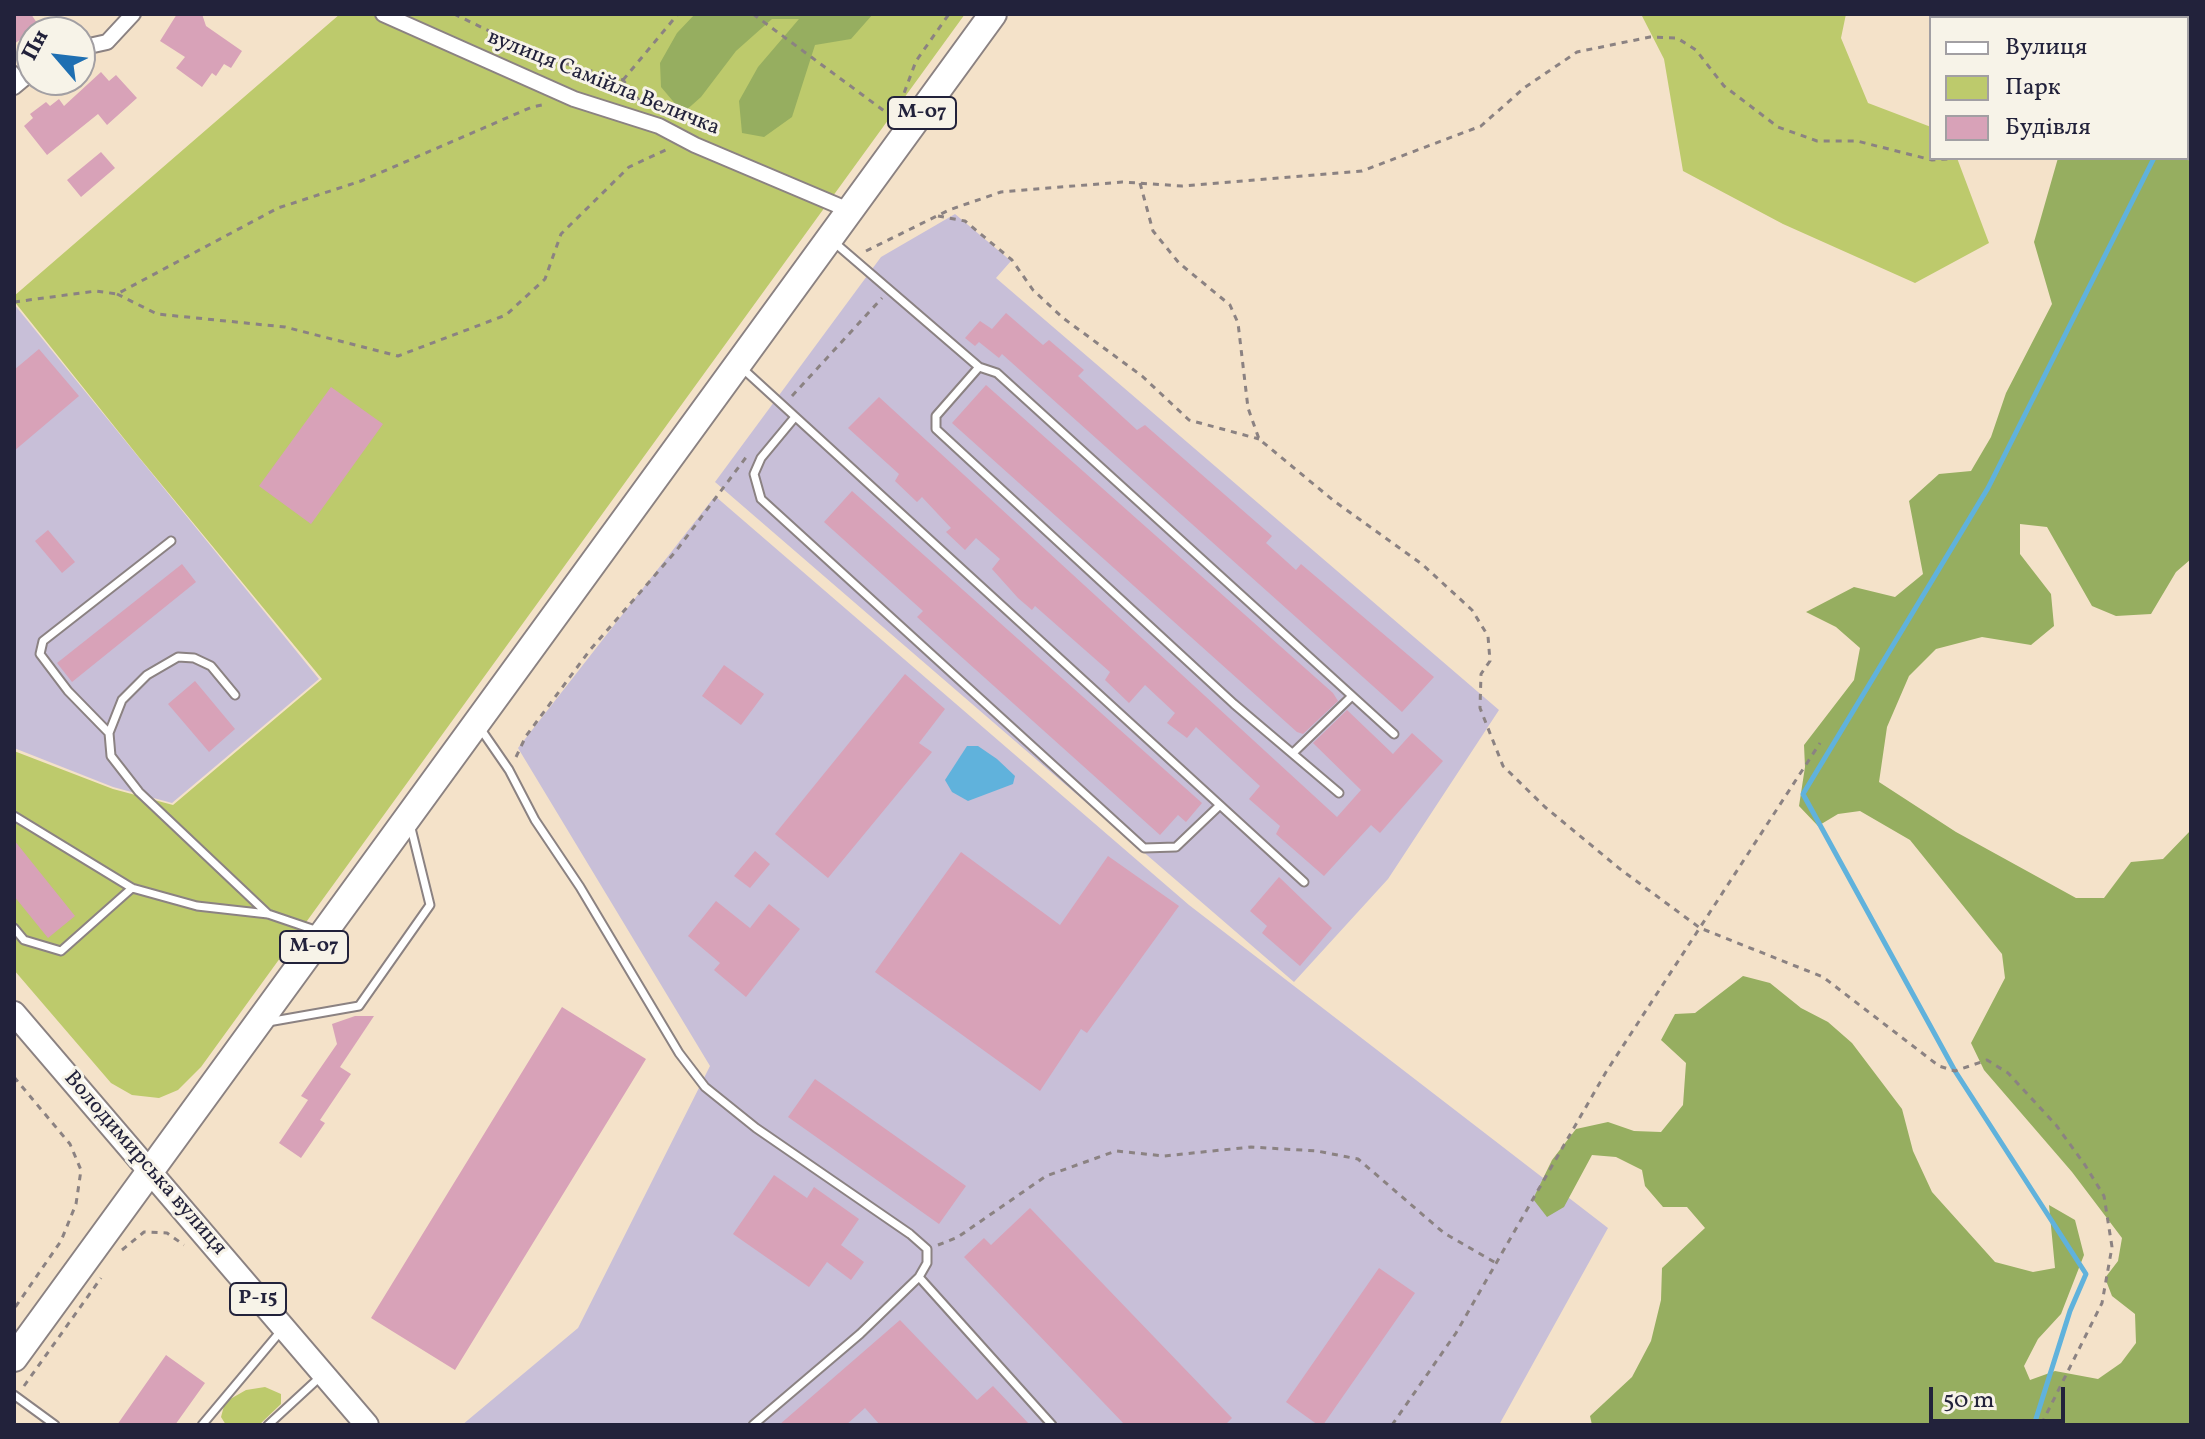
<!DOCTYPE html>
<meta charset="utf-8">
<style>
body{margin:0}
#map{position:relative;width:2205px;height:1439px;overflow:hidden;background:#f4e2c9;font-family:Vollkorn,serif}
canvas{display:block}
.frame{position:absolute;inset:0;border:16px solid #22223b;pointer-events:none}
.legend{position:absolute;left:1929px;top:16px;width:260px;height:144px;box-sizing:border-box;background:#f7f3e8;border:2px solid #a29fa3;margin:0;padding:10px 14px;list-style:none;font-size:24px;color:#22223b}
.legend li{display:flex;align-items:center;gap:16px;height:40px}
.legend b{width:40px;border:2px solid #a29fa3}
.north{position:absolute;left:16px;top:16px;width:80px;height:80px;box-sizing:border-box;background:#f7f3e8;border:2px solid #a29fa3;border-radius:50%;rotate:298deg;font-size:22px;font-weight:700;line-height:32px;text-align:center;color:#22223b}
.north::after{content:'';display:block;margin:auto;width:28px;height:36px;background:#1f6fb2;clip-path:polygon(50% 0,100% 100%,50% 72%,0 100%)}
.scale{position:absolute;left:1929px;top:1387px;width:136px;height:36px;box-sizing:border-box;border:4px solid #22223b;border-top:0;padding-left:10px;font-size:24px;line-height:28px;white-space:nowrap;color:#22223b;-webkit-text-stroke:6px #f7f3e8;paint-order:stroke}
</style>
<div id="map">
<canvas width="2205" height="1439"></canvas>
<div class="frame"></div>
<ul class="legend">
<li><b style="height:10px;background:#fff"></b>Вулиця</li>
<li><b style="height:22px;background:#bdca6c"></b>Парк</li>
<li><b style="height:22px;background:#d8a2b8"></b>Будівля</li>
</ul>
<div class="north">Пн</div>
<div class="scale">50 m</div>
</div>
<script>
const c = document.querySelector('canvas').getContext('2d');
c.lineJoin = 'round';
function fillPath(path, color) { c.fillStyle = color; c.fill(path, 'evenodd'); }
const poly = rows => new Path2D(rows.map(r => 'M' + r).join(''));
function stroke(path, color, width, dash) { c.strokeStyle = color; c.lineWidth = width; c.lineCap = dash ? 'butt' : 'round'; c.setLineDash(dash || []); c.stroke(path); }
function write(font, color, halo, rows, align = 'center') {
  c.font = font + ' Vollkorn,serif'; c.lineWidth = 6; c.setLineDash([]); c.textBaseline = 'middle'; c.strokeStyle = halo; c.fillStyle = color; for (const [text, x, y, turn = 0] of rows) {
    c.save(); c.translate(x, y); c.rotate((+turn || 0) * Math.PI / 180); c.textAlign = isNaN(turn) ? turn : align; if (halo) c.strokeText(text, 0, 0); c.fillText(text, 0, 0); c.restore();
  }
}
const industrial = poly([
 [955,214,1011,261,996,278,1499,710,1388,879,1294,982,715,482,881,257],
 [14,304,319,679,172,803,113,787,14,748],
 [715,496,1189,905,1608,1228,1499,1425,462,1425,578,1328,710,1066,518,748]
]);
const green = poly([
 [340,14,965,14,201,1067,178,1090,159,1098,132,1095,111,1083,14,970,14,751,113,789,173,805,322,679,138,456,14,301,14,296],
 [1641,14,1846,14,1841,38,1868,103,1931,127,1931,158,1957,158,1989,243,1915,283,1783,224,1683,171,1664,59],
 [265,1387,281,1394,281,1404,259,1425,226,1425,221,1417,225,1402,246,1390]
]);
const forest = poly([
 [695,14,873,14,851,39,815,45,792,117,764,137,742,133,739,101,758,67,799,19,772,19,736,51,701,97,683,113,661,87,660,63,677,33],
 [2058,158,2187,158,2191,163,2191,559,2176,572,2151,614,2116,616,2092,606,2047,527,2020,524,2020,554,2051,594,2054,626,2031,645,1982,637,1936,649,1909,676,1887,727,1879,782,1956,832,2076,898,2104,898,2131,862,2163,859,2191,830,2191,1425,1592,1425,1590,1416,1632,1377,1651,1341,1661,1300,1662,1268,1705,1228,1687,1207,1663,1207,1645,1186,1642,1170,1616,1157,1592,1155,1564,1207,1547,1217,1533,1199,1552,1160,1576,1129,1608,1122,1634,1131,1661,1132,1683,1105,1686,1063,1661,1040,1675,1014,1695,1013,1743,976,1770,983,1801,1008,1828,1022,1852,1043,1902,1109,1913,1151,1932,1192,1995,1262,2033,1272,2055,1268,2049,1205,2075,1220,2084,1255,2061,1314,2038,1339,2024,1366,2030,1380,2055,1371,2098,1379,2121,1363,2136,1343,2135,1314,2112,1296,2105,1278,2118,1261,2122,1238,2072,1172,1984,1070,1971,1043,2005,978,2002,954,1910,840,1860,811,1838,814,1818,826,1799,806,1805,767,1804,745,1854,680,1860,648,1836,627,1806,612,1854,587,1895,597,1923,574,1909,501,1939,474,1971,471,1991,437,2006,393,2052,304,2034,242]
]);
const water = poly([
 [967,746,978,746,997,759,1015,776,1013,784,968,801,952,792,945,780]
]);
const stream = poly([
 [2187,92,2191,84],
 [2034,1425,2070,1311,2086,1274,1955,1071,1803,794,1988,488,2154,158]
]);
const building = poly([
 [14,14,31,14,39,26,14,44],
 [177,14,202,14,206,26,242,51,231,68,224,64,216,76,212,73,202,87,176,68,185,57,160,41],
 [101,72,109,81,116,75,137,98,107,125,98,114,47,155,24,126,33,118,30,114,46,102,50,106,59,99,64,106],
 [101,152,115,168,81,197,67,180],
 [1006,313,1043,345,1049,340,1084,370,1078,376,1137,430,1145,425,1272,536,1266,543,1296,570,1301,564,1434,677,1402,712,1002,354,999,358,979,342,975,346,965,338,980,321,992,329],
 [39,349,79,396,14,451,14,370],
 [986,385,1333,693,1338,701,1303,734,1297,732,952,423],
 [331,387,383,424,311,524,259,486],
 [879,397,1337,817,1361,790,1313,743,1347,710,1393,754,1412,733,1443,761,1380,833,1371,825,1324,876,1276,834,1280,826,1249,799,1260,786,1196,727,1187,738,1167,723,1175,713,1145,685,1129,703,1105,680,1110,672,1035,606,1032,610,1018,598,992,569,1000,559,976,538,965,550,946,532,951,528,922,497,917,502,895,481,899,474,848,428],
 [852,491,1202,803,1186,822,1178,815,1160,835,917,617,923,611,824,522],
 [48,530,75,562,62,573,35,541],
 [182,564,196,582,72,682,57,663],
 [724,665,764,694,741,725,702,696],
 [905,674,945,709,919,743,932,752,828,878,775,834],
 [195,681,235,729,209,752,168,704],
 [14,840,75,916,48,938,14,896],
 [755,851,770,864,750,888,734,876],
 [961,852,1060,925,1108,856,1179,906,1087,1033,1081,1029,1040,1091,875,972],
 [1279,877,1332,928,1300,966,1262,933,1267,926,1250,911],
 [716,901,750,928,769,904,800,929,746,997,714,970,720,963,688,936],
 [562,1007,646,1059,455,1370,371,1318],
 [355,1016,374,1016,340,1067,351,1074,320,1120,325,1123,301,1158,279,1143,308,1100,301,1096,337,1044,332,1024],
 [815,1079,966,1186,939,1224,788,1117],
 [774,1175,807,1198,814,1187,859,1219,841,1245,864,1262,851,1280,827,1262,809,1287,733,1234],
 [1030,1208,1232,1418,1225,1425,1125,1425,964,1257,984,1238,991,1245],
 [1379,1268,1415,1293,1323,1425,1318,1425,1286,1402],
 [900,1320,977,1400,993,1386,1030,1425,880,1425,865,1408,846,1425,779,1425],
 [166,1355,205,1383,175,1425,117,1425]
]);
const path = poly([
 [454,14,543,57,623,80,642,104],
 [753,14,891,116],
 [2073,18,2074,14],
 [623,80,678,14],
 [900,104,916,61,949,14],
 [1140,183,1153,231,1179,263,1230,305,1238,323,1248,408,1259,439,1334,501,1423,565,1472,610,1488,636,1490,661,1481,674,1480,708,1503,766,1545,807,1620,869,1700,928,1823,977,1939,1066,1955,1071,1987,1060,2008,1073,2056,1125,2085,1165,2104,1196,2112,1247,2102,1303,2041,1425],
 [938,216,965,221,1012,260,1033,290,1063,318,1142,376,1189,420,1259,439],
 [866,251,949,210,1001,192,1122,182,1182,186,1362,171,1481,126,1524,88,1577,52,1650,37,1677,38,1696,50,1724,86,1778,127,1817,141,1857,141,1932,160,1961,158],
 [117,294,157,314,285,327,398,356,506,315,545,279,561,234,629,167,668,149],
 [14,302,96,291,117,294,278,208,361,181,532,107,547,104],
 [792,396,882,298],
 [516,757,526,736,590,650,676,551,747,456],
 [14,1077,70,1144,81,1170,76,1204,61,1241,14,1309],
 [938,1245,958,1237,1046,1176,1116,1151,1164,1156,1251,1147,1317,1151,1358,1159,1444,1233,1496,1263],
 [122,1250,144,1232,167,1233,184,1245],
 [24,1386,101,1278],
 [1392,1425,1456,1333,1606,1072,1820,743]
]);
const lane = poly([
 [14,70,22,80],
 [835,243,979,367,997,373,1394,734],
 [979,367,936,416,936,429,1234,704,1339,793],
 [742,368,1304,882],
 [795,417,761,458,754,474,761,499,1144,848,1176,847,1219,806],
 [171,541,43,641,40,654,68,691,109,733,111,756,139,792,268,914],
 [480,728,509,770,535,820,580,887,679,1053,705,1087,756,1128,910,1234,927,1249,927,1263,919,1277,860,1334,753,1425],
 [109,733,122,700,147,675,178,657,194,658,211,666,235,695],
 [1293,753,1352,696],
 [14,816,132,888,197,906,268,914,318,931],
 [14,928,24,940,61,951,132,888],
 [268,1022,359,1006,430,905,410,824],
 [919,1277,1052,1425],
 [14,1395,55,1425],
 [202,1425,280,1332],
 [268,1425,319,1378]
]);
const street = poly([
 [383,14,574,99,659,126,695,145,851,211],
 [80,48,107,42,133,14],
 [14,87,32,72]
]);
const primary = poly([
 [14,1013,367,1425]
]);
const highway = poly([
 [14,1358,993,14]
]);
const shields = [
 [922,113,68],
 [314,947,68],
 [258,1299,56]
];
const shieldNames = [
 ["М-07",922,113],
 ["М-07",314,947],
 ["Р-15",258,1299]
];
const streetNames = [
 ["вулиця Самійла Величка",603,84,22],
 ["Володимирська вулиця",144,1164,49]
];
fillPath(industrial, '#c8bfd8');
fillPath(green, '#bdca6c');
fillPath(forest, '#96ae60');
fillPath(water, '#60b2dc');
stroke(stream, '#60b2dc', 5);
fillPath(building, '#d8a2b8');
stroke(lane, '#8b8282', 11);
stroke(street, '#8b8282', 18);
stroke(primary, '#8b8282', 26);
stroke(highway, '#8b8282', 30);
stroke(path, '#8b8282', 3, [6, 6]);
stroke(lane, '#fff', 7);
stroke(street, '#fff', 14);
stroke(primary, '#fff', 22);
stroke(highway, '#fff', 26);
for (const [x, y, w] of shields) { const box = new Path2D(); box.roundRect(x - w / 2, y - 16, w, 32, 6); c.fillStyle = '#f7f3e8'; c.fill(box); stroke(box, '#22223b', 2); }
write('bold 20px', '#22223b', null, shieldNames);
write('22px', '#22223b', '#f7f3e8', streetNames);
</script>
